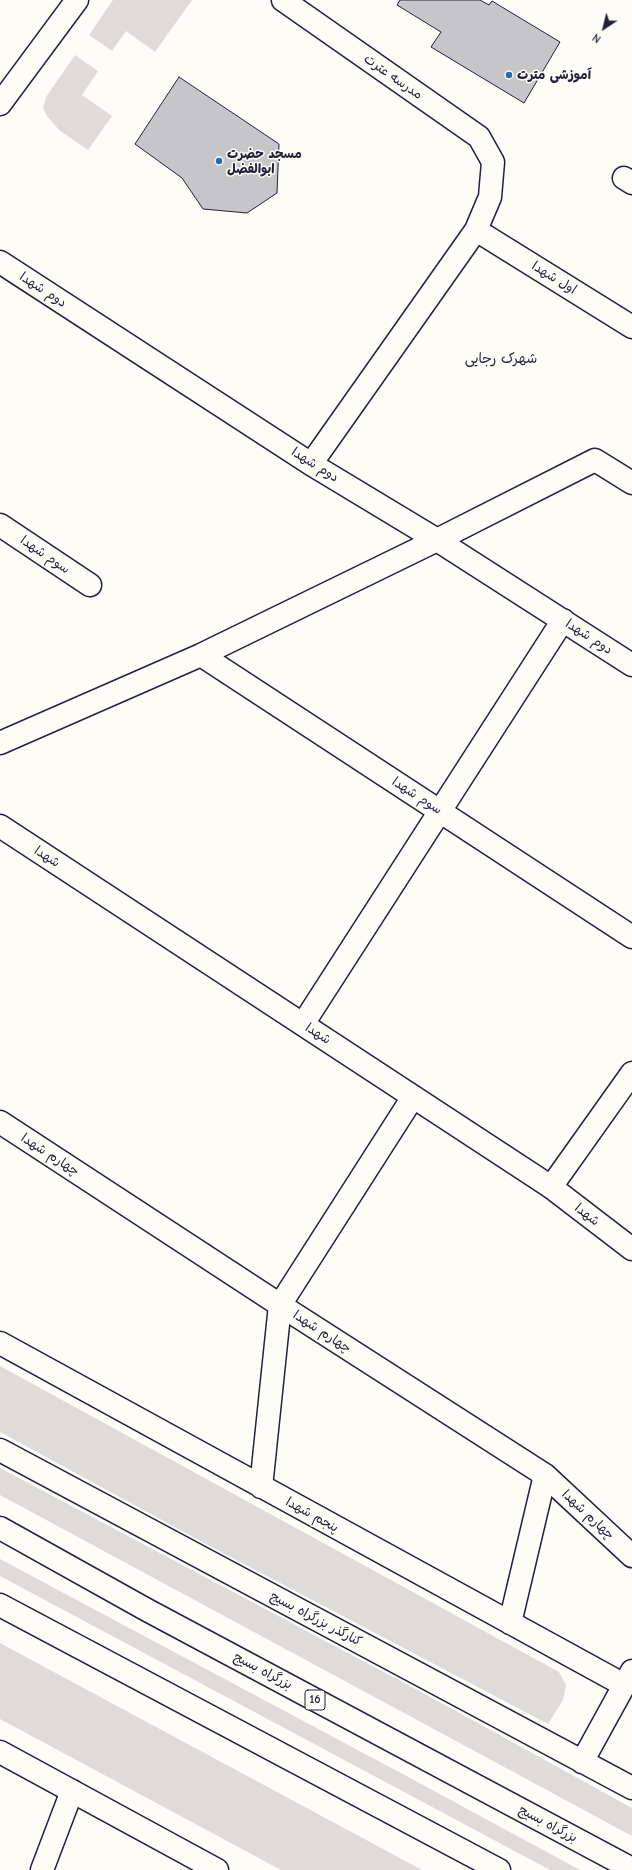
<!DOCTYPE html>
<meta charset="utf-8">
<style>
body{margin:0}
#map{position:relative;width:632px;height:1870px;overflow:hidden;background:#fdfcf7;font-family:"Comic Neue",sans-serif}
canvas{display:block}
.north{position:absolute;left:584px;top:8px;width:40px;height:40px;-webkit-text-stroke:3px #fdfcf7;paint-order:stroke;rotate:215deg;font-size:11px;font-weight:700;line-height:16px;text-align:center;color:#22223b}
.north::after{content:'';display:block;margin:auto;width:14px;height:18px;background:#22223b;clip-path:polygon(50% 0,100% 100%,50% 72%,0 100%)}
</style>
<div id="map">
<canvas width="632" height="1870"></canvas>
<div class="north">N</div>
</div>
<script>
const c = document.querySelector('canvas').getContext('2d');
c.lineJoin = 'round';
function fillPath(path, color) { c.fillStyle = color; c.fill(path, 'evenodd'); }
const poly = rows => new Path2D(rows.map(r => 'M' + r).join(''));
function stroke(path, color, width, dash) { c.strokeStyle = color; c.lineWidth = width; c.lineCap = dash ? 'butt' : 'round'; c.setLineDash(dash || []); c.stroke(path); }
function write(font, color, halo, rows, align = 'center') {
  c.font = font + ' "Comic Neue","Playpen Sans Arabic",sans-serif'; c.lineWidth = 3; c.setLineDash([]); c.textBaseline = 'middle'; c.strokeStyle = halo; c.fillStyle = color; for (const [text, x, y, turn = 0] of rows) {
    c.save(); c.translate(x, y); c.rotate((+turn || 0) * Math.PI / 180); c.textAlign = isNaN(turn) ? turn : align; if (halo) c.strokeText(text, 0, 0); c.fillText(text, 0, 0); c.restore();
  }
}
const green = poly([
 [113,0,192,0,155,52,126,31,112,51,89,35],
 [75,55,98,71,82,95,112,116,88,150,59,130,47,116,43,108,46,97],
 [0,1366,559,1672,566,1685,563,1700,548,1724,206,1544,0,1432],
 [0,1468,425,1694,632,1808,632,1836,0,1495],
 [0,1559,412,1779,580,1870,550,1870,0,1576],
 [0,1643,422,1870,281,1870,0,1719]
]);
const building = poly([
 [400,0,480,0,489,5,492,1,560,42,524,103,431,47,441,32,397,5,400,0],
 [179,77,279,144,277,193,247,213,203,209,182,178,135,144,179,77]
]);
const street = poly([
 [283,0,479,137,493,162,490,197,476,230,311,464],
 [624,178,632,183],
 [476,230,632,327],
 [0,262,311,464,437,540,632,665],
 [0,525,90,585],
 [201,655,632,937],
 [0,743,201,655,437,540,595,460,632,483],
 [303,1024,563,620],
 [0,1122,280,1305,545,1475,632,1556],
 [551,1187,632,1073],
 [0,1343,624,1685],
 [261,1487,280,1305,413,1097],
 [510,1623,545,1475],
 [42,1870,72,1791]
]);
const secondary = poly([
 [0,104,77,0],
 [0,826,551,1187,632,1249],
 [0,1450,632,1788],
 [0,1752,217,1870],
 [582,1762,632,1671]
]);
const highway = poly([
 [0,1528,147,1610,632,1869],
 [0,1605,499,1870]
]);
const markers = [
 [509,75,4,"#1f6fb2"],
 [219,161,4,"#1f6fb2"]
];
const shields = [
 [315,1700,20]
];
const shieldNames = [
 ["16",315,1700]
];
const poiNames = [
 ["آموزشی مترت",517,75],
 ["مسجد حضرت",227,154],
 ["ابوالفضل",227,169]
];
const streetNames = [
 ["مدرسه عترت",393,77,35],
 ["اول شهدا",554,278,32],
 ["دوم شهدا",43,290,33],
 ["دوم شهدا",315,465,32],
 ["سوم شهدا",45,555,34],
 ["دوم شهدا",589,637,33],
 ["سوم شهدا",417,796,33],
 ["شهدا",47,857,33],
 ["شهدا",318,1034,33],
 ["چهارم شهدا",50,1155,33],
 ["شهدا",587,1215,38],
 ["چهارم شهدا",322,1332,33],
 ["پنجم شهدا",312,1515,29],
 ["چهارم شهدا",588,1515,43],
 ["کنارگذر بزرگراه بسیج",316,1619,28],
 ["بزرگراه بسیج",263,1671,28],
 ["بزرگراه بسیج",548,1824,28]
];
const neighbourhoodNames = [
 ["شهرک رجایی",501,359]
];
fillPath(green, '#dddcdb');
fillPath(building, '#c6c6c8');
stroke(building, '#22223b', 1);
stroke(street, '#22223b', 25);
stroke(secondary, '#22223b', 25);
stroke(highway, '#22223b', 25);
stroke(street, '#fdfcf7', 22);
stroke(secondary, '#fdfcf7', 22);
stroke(highway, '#fdfcf7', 22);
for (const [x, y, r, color] of markers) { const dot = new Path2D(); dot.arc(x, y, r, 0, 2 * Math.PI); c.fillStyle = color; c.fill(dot); stroke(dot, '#fdfcf7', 1.5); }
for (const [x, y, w] of shields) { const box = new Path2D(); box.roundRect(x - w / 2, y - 10, w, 20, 3); c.fillStyle = '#fdfcf7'; c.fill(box); stroke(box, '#22223b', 1); }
write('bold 12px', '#22223b', null, shieldNames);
write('bold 13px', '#22223b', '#fdfcf7', poiNames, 'left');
write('13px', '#22223b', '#fdfcf7', streetNames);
write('14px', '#22223b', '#fdfcf7', neighbourhoodNames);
</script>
